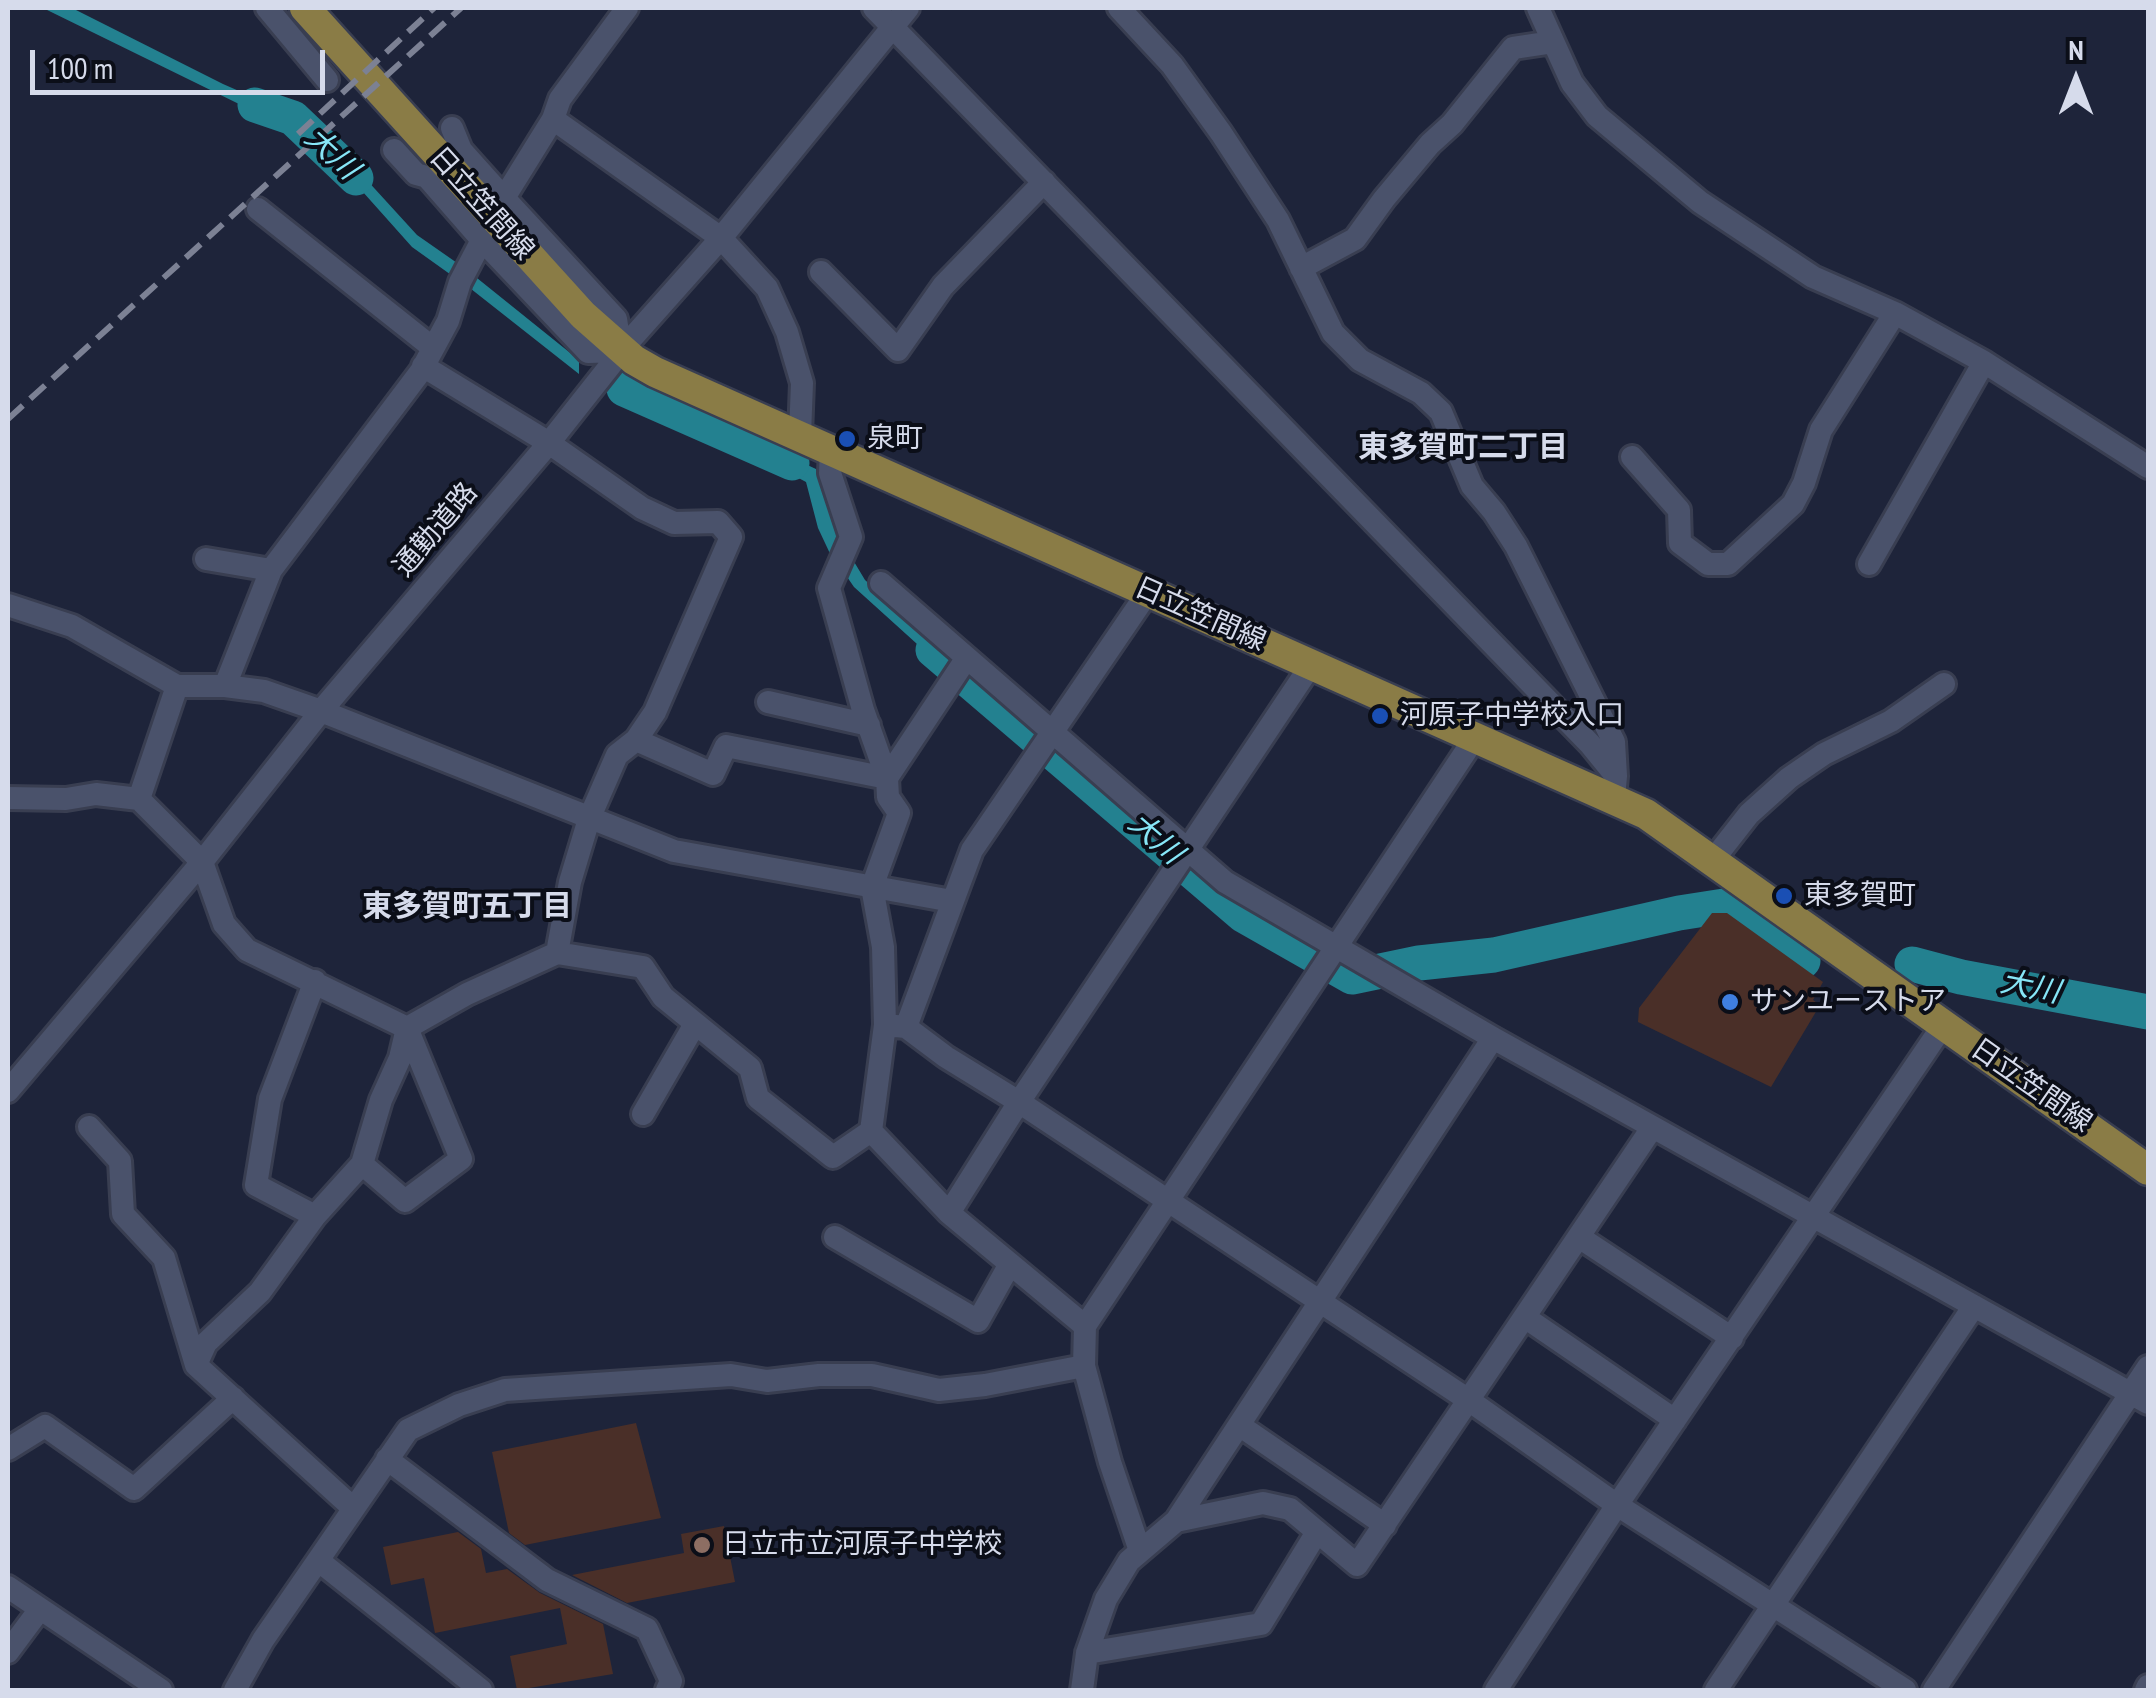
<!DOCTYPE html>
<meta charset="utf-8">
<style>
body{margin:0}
#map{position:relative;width:2156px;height:1698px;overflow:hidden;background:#1e243a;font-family:"PT Sans Narrow",sans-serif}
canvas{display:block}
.frame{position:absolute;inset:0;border:10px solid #d6dbeb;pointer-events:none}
.north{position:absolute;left:2026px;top:30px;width:100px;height:100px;-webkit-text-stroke:8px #0b0e18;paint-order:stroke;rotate:0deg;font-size:28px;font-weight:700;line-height:40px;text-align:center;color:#d6dbeb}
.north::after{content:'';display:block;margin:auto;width:35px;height:45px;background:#d6dbeb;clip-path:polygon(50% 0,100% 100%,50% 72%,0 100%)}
.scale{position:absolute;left:30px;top:50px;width:295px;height:45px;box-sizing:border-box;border:5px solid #d6dbeb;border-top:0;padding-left:12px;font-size:30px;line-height:35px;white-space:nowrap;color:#d6dbeb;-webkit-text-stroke:8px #0b0e18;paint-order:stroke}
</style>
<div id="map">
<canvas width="2156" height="1698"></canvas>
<div class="frame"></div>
<div class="north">N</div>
<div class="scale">100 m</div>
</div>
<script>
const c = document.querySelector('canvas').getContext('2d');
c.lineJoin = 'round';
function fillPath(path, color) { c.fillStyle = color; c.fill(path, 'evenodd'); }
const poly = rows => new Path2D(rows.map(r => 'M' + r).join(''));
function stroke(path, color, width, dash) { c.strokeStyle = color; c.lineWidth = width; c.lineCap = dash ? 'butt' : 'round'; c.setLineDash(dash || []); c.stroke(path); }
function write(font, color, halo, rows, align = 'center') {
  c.font = font + ' "PT Sans Narrow","Noto Sans JP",sans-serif'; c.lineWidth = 8; c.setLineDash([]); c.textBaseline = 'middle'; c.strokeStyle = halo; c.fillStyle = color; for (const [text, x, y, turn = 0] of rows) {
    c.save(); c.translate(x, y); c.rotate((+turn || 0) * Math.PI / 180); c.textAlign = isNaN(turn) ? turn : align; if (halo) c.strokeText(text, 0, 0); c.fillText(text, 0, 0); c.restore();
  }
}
const water = poly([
 [43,8,72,8,223,84,303,119,290,129],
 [323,144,332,154,354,166,417,235,460,265,454,277,412,247,346,173,321,161,312,152],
 [472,274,579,360,579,374,466,285],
 [627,386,743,435,737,448,621,397],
 [753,440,816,469,840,543,833,560,818,528,806,482,748,451],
 [853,560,865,580,955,661,948,672,854,587,845,574]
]);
const river = poly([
 [255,105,293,118,356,178],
 [624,389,792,463],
 [933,650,1243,915,1352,977,1419,963,1494,955,1679,913,1724,906,1803,961],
 [1912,964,1961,977,2148,1012]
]);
const building = poly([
 [1712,913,1727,913,1823,982,1813,1000,1820,1005,1771,1087,1638,1022,1639,1008],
 [636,1423,661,1518,525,1545,509,1533,492,1452],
 [724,1526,735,1582,627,1603,572,1575,684,1553,681,1534],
 [458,1532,481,1549,486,1573,507,1569,540,1593,603,1624,613,1674,517,1690,510,1656,567,1644,560,1608,435,1633,424,1578,391,1585,383,1547]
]);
const minor = poly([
 [267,8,327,80],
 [874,8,1590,744,1616,776,1614,798],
 [1119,8,1172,65,1221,133,1278,220,1333,333,1360,360,1421,393,1441,412,1472,486,1494,512,1516,546,1614,742,1616,776],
 [1538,8,1572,83,1597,116,1700,202,1813,277,1895,313,1984,362,2148,467],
 [553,119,721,238,767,288,787,332,802,383,800,435],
 [452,128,461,150,504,198],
 [394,150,416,174,427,177,482,240],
 [258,209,433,348],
 [1301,268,1355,239,1384,199,1430,144,1452,124,1513,48,1553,42],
 [821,272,898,350,943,286,1044,182],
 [621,351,616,319,504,198,553,119,560,99,627,8],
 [423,366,549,443,642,508,674,523,718,522,731,537,655,712,636,740,617,755,589,819,570,882,557,953],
 [1632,457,1679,510,1680,543,1708,564,1728,564,1793,504,1804,483,1821,430,1895,313],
 [1869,564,1984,362],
 [271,570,421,371,448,321,460,282,482,240,588,352,621,351],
 [881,583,1225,882,1493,1038,2148,1403],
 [8,605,72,626,177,686,225,686,271,570,206,559],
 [225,686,264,691,321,711,674,851,952,901],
 [768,702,869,725],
 [636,740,713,774,726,746,887,778,966,659],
 [8,798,66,799,96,794,139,799,202,862,224,924,247,950,407,1028,461,1159,405,1201,362,1164],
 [139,799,177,686],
 [1713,860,1749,814,1789,778,1824,754,1891,721,1944,684],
 [315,981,270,1099,256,1185,315,1216],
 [885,1025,906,1027,946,1057,1019,1102,1470,1401,1617,1505,1905,1690],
 [906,1027,972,850,1148,592],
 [8,1091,202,862,321,711,549,443,632,338,721,238,908,8],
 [643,1114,695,1024],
 [89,1127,120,1161,123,1214,164,1258,196,1365,353,1508],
 [871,1131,949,1213,1085,1326],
 [949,1213,1019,1102,1311,665],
 [835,1237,978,1321,1010,1264],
 [1579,1237,1732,1338],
 [1526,1318,1675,1420],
 [196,1365,206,1343,260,1292,315,1216,362,1164,381,1100,400,1058,407,1028,467,994,557,953,643,967,663,997,750,1068,758,1098,833,1157,871,1131,885,1025,883,947,872,887,899,813,888,797,887,778,863,710,829,588,851,537,830,473,831,449],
 [1239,1425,1385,1525],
 [8,1449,45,1426,134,1489,233,1398],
 [387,1459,547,1580,647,1629,671,1681,667,1690],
 [1176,1521,1263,1503,1290,1509,1357,1565,1652,1128],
 [1140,1551,1110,1462,1084,1366,1085,1326,1476,736],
 [319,1561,481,1690],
 [8,1587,161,1690],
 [8,1652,40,1609],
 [1087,1653,1261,1624,1317,1532],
 [235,1690,263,1640,408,1430,459,1405,505,1390,731,1375,767,1381,819,1375,872,1375,939,1390,985,1385,1084,1366],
 [1082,1690,1087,1653,1106,1599,1129,1561,1176,1521,1493,1038],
 [1496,1690,1617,1505,1944,1024],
 [1716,1690,1974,1306],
 [1934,1690,2148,1367],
 [2146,1690,2148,1686]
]);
const major = poly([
 [305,8,583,315,634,360,655,372,1646,814,2148,1170]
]);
const rail = poly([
 [298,134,434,8],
 [8,419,461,8]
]);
const markers = [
 [847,439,10,"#1a4fb4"],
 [1380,716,10,"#1a4fb4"],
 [1784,896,10,"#1a4fb4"],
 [1730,1002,10,"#3f7fe0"],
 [702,1545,10,"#8d6e63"]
];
const streetNames = [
 ["日立笠間線",481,204,48],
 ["通勤道路",436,530,-50],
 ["日立笠間線",1200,615,24],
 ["日立笠間線",2031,1086,35]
];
const poiNames = [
 ["泉町",867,439],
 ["河原子中学校入口",1400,716],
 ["東多賀町",1804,896],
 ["サンユーストア",1750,1002],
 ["日立市立河原子中学校",722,1545]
];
const waterNames = [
 ["大川",331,154,43],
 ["大川",1155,839,41],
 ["大川",2030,988,11]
];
const neighbourhoodNames = [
 ["東多賀町二丁目",1463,448],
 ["東多賀町五丁目",467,907]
];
fillPath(water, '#238190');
stroke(river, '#238190', 35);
fillPath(building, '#4a2f28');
stroke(minor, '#393e51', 28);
stroke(major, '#393e51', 35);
stroke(minor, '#4a526b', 22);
stroke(major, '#8a7c46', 30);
stroke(rail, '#7c8194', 6, [20, 10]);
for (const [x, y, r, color] of markers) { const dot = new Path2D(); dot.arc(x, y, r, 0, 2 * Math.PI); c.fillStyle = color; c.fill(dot); stroke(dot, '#0b0e18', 4); }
write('28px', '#d6dbeb', '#0b0e18', streetNames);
write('28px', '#d6dbeb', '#0b0e18', poiNames, 'left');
write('italic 30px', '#87e6f7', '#0b0e18', waterNames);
write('bold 30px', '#d6dbeb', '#0b0e18', neighbourhoodNames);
</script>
